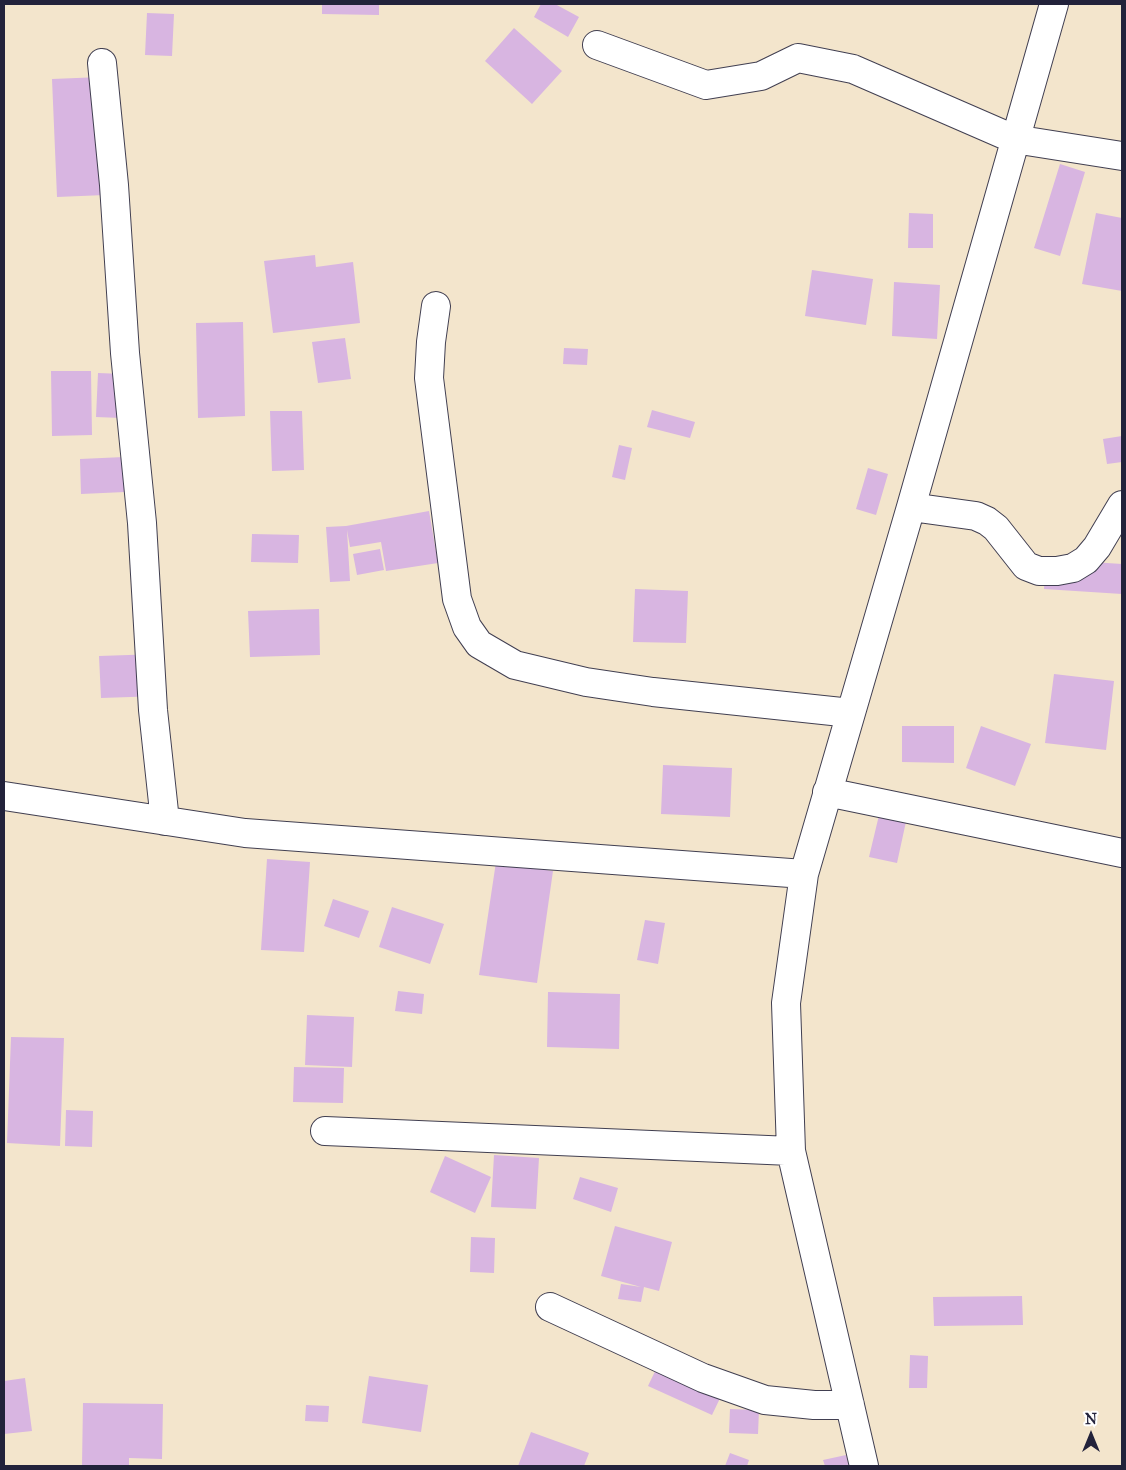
<!DOCTYPE html>
<style>
body{margin:0}
#map{position:relative;width:1126px;height:1470px;overflow:hidden;background:#f3e5cc;font-family:"IM FELL Great Primer",serif}
canvas{display:block}
.frame{position:absolute;inset:0;border:5px solid #22223b;pointer-events:none}
.north{position:absolute;left:1066px;top:1410px;width:50px;height:50px;-webkit-text-stroke:4px #fff;paint-order:stroke;rotate:0deg;font-size:14px;font-weight:700;line-height:20px;text-align:center;color:#22223b}
.north::after{content:'';display:block;margin:auto;width:18px;height:22px;background:#22223b;clip-path:polygon(50% 0,100% 100%,50% 72%,0 100%)}
</style>
<div id="map">
<canvas width="1126" height="1470"></canvas>
<div class="frame"></div>
<div class="north">N</div>
</div>
<script>
const c = document.querySelector('canvas').getContext('2d');
c.lineJoin = 'round';
function fillPath(path, color) { c.fillStyle = color; c.fill(path, 'evenodd'); }
const poly = rows => new Path2D(rows.map(r => 'M' + r).join(''));
function stroke(path, color, width, dash) { c.strokeStyle = color; c.lineWidth = width; c.lineCap = dash ? 'butt' : 'round'; c.setLineDash(dash || []); c.stroke(path); }
const building = poly([
 [322,4,379,4,379,15,322,14],
 [541,4,555,4,579,17,568,37,534,17],
 [147,13,174,14,172,56,145,55],
 [514,28,562,71,532,104,485,61],
 [101,77,105,195,57,197,52,79],
 [1060,164,1085,172,1060,256,1034,248],
 [909,213,933,214,933,248,908,248],
 [1096,213,1122,218,1122,291,1082,284],
 [315,255,316,267,353,262,360,323,273,333,264,261],
 [812,270,873,279,866,325,805,316],
 [894,282,940,285,937,339,892,336],
 [243,322,245,416,198,418,196,323],
 [345,338,351,379,318,383,312,342],
 [564,348,588,349,587,365,563,364],
 [51,371,91,371,92,435,52,436],
 [98,373,123,374,121,418,96,417],
 [652,410,695,422,690,438,647,427],
 [270,411,302,411,304,470,272,471],
 [1122,436,1122,462,1107,464,1103,439],
 [619,445,632,448,625,480,612,477],
 [124,457,125,492,81,494,80,459],
 [868,468,888,474,876,515,856,509],
 [429,511,438,563,386,571,381,542,350,547,347,530,350,581,330,582,326,527,346,526],
 [252,534,299,535,298,563,251,562],
 [380,549,384,570,357,575,353,554],
 [1046,559,1122,564,1122,594,1044,589],
 [635,589,688,591,686,643,633,642],
 [319,609,320,655,250,657,248,611],
 [158,654,160,696,101,698,99,656],
 [1054,674,1114,681,1106,750,1045,743],
 [902,726,954,726,954,763,902,762],
 [981,726,1031,744,1015,786,966,768],
 [663,765,732,768,730,817,661,814],
 [880,811,907,817,897,863,869,857],
 [267,859,310,862,304,952,261,950],
 [496,862,553,871,537,983,479,975],
 [333,899,369,911,359,938,324,926],
 [392,907,444,924,430,964,379,947],
 [645,920,665,923,658,964,637,960],
 [398,991,424,994,422,1014,395,1011],
 [548,992,620,994,619,1049,547,1047],
 [307,1015,354,1017,352,1067,305,1065],
 [11,1037,64,1038,60,1146,7,1143],
 [294,1067,344,1068,343,1103,293,1102],
 [66,1110,93,1111,92,1147,65,1146],
 [494,1155,539,1158,536,1209,491,1207],
 [445,1156,491,1177,475,1213,430,1192],
 [580,1177,618,1188,611,1212,573,1199],
 [615,1226,672,1242,659,1291,644,1287,641,1302,618,1299,621,1284,641,1287,601,1276],
 [471,1237,495,1238,494,1273,470,1272],
 [1022,1296,1023,1325,934,1326,933,1297],
 [910,1355,928,1356,927,1388,909,1388],
 [659,1363,723,1392,712,1415,648,1386],
 [369,1376,428,1385,421,1432,362,1423],
 [25,1378,32,1431,4,1434,4,1381],
 [83,1403,163,1404,162,1459,129,1458,129,1466,82,1465],
 [306,1405,329,1406,328,1422,305,1421],
 [730,1409,759,1410,758,1434,729,1433],
 [531,1432,589,1453,584,1466,518,1466],
 [730,1453,749,1460,747,1466,725,1466],
 [846,1455,849,1466,825,1466,823,1460]
]);
const minor = poly([
 [597,45,706,85,761,76,798,58,853,69,1014,139,1122,156],
 [102,63,114,185,125,353,142,523,153,710,165,821],
 [436,306,431,342,429,378,433,410,457,599,467,627,479,644,515,665,586,682,653,692,851,713],
 [911,507,976,516,987,521,996,528,1026,566,1039,571,1057,571,1073,568,1086,560,1097,547,1122,505],
 [827,792,1122,853],
 [4,796,245,833,804,874],
 [325,1131,791,1151],
 [550,1307,703,1378,765,1400,814,1405,850,1405],
 [864,1466,791,1151,786,1003,804,874,911,507,1054,4]
]);
fillPath(building, '#d8b5e1');
stroke(minor, '#413f51', 30);
stroke(minor, '#fff', 28);
</script>
